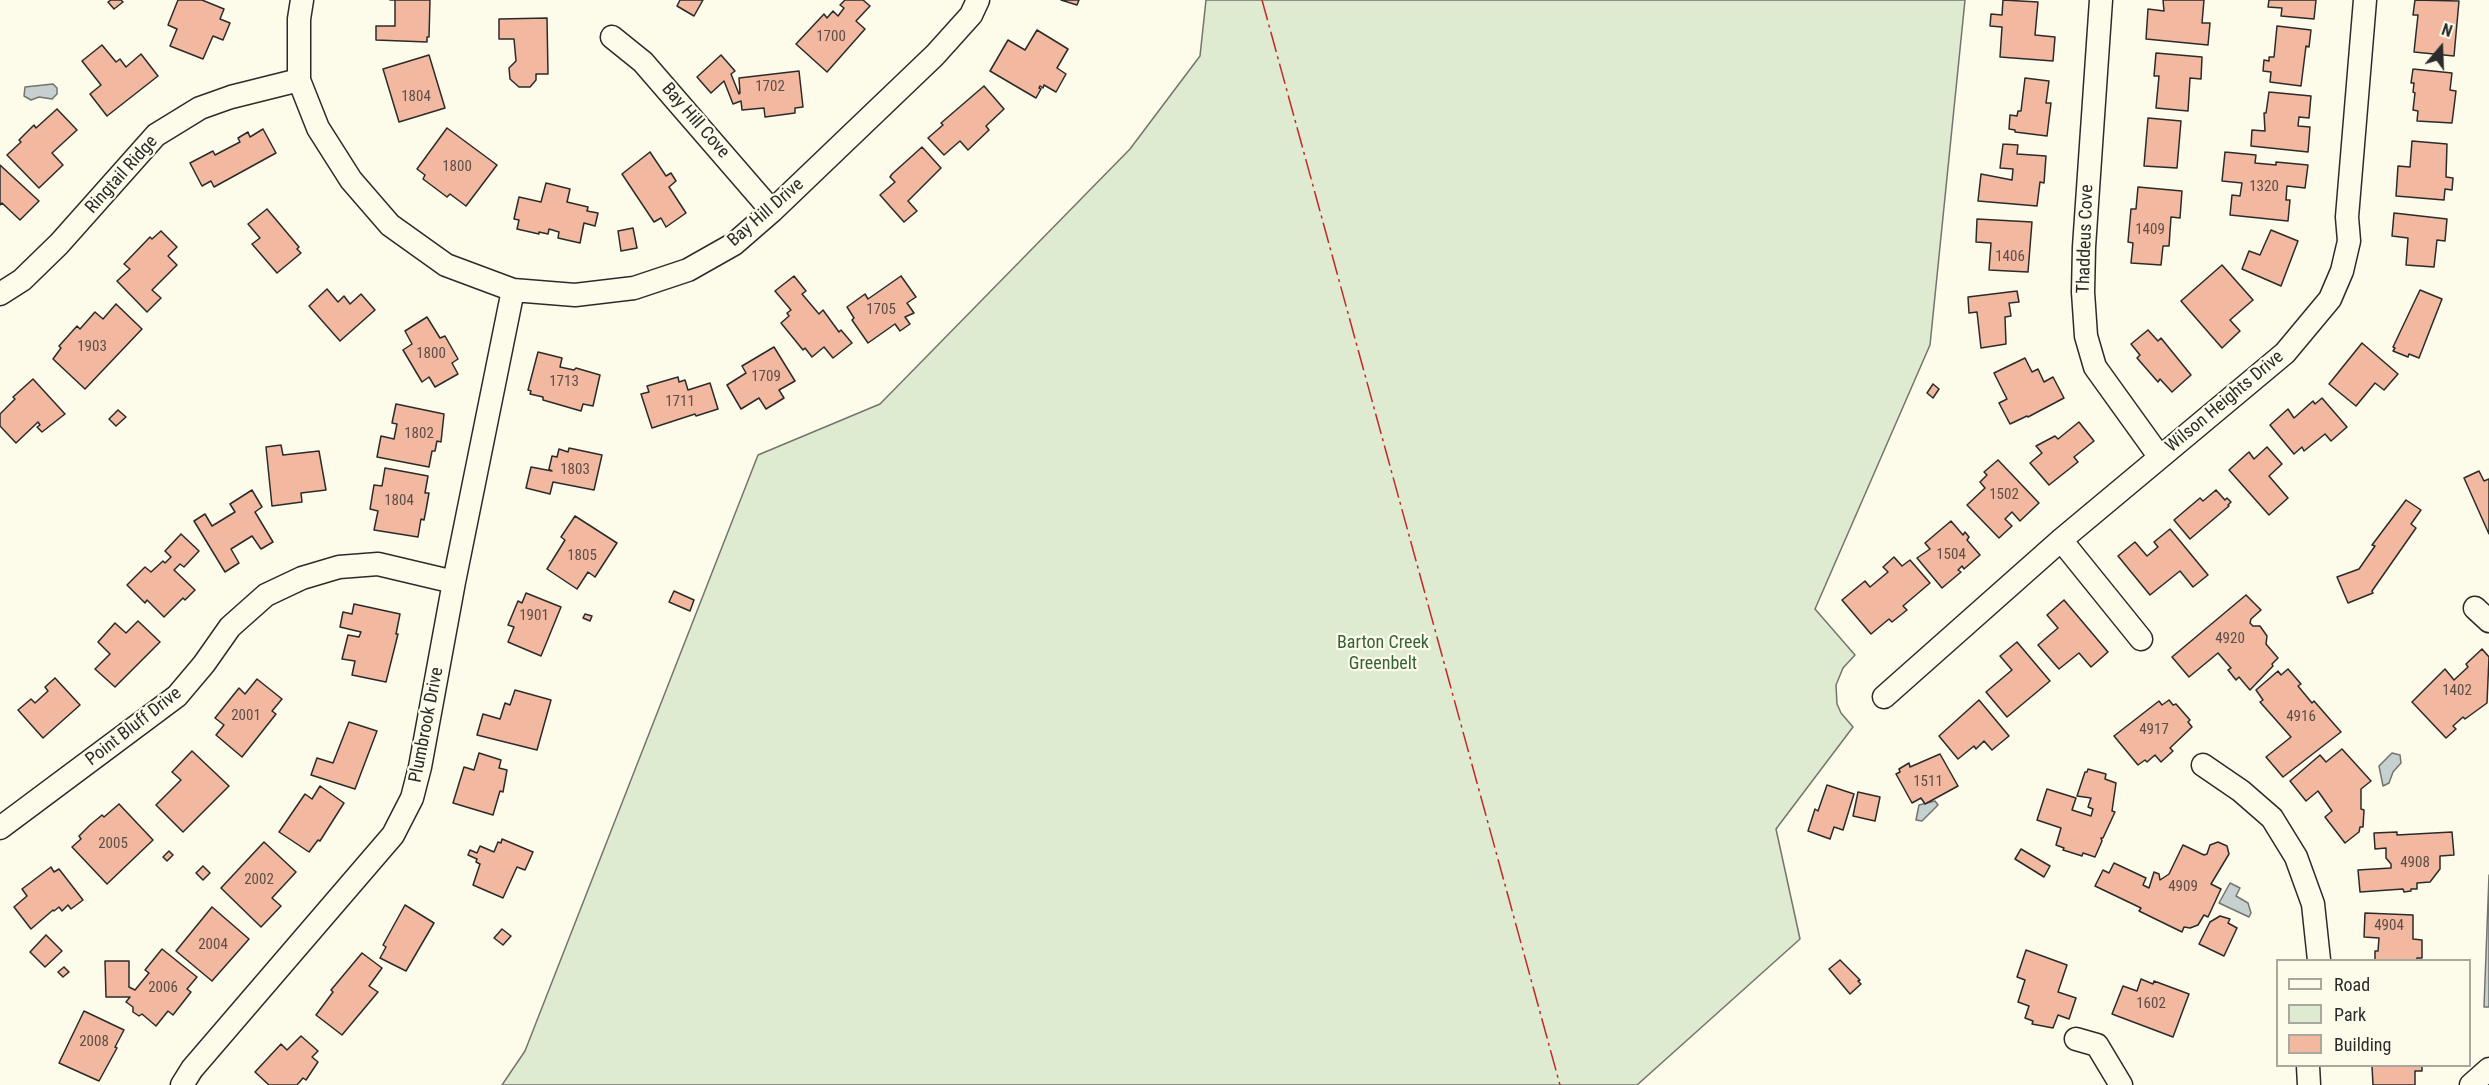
<!DOCTYPE html>
<style>
body{margin:0}
#map{position:relative;width:2489px;height:1085px;overflow:hidden;background:#fdfbea;font-family:"Roboto Condensed",sans-serif}
canvas{display:block}
.legend{position:absolute;left:2276px;top:959px;width:195px;height:108px;box-sizing:border-box;background:#fdfbea;border:2px solid #a9a89e;margin:0;padding:8px 10px;list-style:none;font-size:18px;color:#2b2b2b}
.legend li{display:flex;align-items:center;gap:12px;height:30px}
.legend b{width:30px;border:2px solid #a9a89e}
.north{position:absolute;left:2411px;top:18px;width:60px;height:60px;-webkit-text-stroke:4px #fdfbea;paint-order:stroke;rotate:19deg;font-size:16px;font-weight:700;line-height:24px;text-align:center;color:#2b2b2b}
.north::after{content:'';display:block;margin:auto;width:21px;height:27px;background:#2b2b2b;clip-path:polygon(50% 0,100% 100%,50% 72%,0 100%)}
</style>
<div id="map">
<canvas width="2489" height="1085"></canvas>
<ul class="legend">
<li><b style="height:8px;background:#fdfbea"></b>Road</li>
<li><b style="height:16px;background:#deebd1"></b>Park</li>
<li><b style="height:16px;background:#f2b8a0"></b>Building</li>
</ul>
<div class="north">N</div>
</div>
<script>
const c = document.querySelector('canvas').getContext('2d');
c.lineJoin = 'round';
function fillPath(path, color) { c.fillStyle = color; c.fill(path, 'evenodd'); }
const poly = rows => new Path2D(rows.map(r => 'M' + r).join(''));
function stroke(path, color, width, dash) { c.strokeStyle = color; c.lineWidth = width; c.lineCap = dash ? 'butt' : 'round'; c.setLineDash(dash || []); c.stroke(path); }
function write(font, color, halo, rows, align = 'center') {
  c.font = font + ' "Roboto Condensed",sans-serif'; c.lineWidth = 4.5; c.setLineDash([]); c.textBaseline = 'middle'; c.strokeStyle = halo; c.fillStyle = color; for (const [text, x, y, turn = 0] of rows) {
    c.save(); c.translate(x, y); c.rotate((+turn || 0) * Math.PI / 180); c.textAlign = isNaN(turn) ? turn : align; if (halo) c.strokeText(text, 0, 0); c.fillText(text, 0, 0); c.restore();
  }
}
const green = poly([
 [1206,0,1965,0,1930,345,1815,609,1855,655,1843,668,1836,685,1837,704,1841,713,1853,727,1776,829,1800,939,1637,1085,502,1085,525,1051,758,455,880,404,1130,149,1200,56,1206,0]
]);
const water = poly([
 [53,84,57,88,57,94,52,99,39,97,31,100,24,96,25,87,53,84],
 [2392,753,2400,755,2401,763,2393,772,2389,783,2383,786,2379,766,2392,753],
 [1935,801,1938,805,1922,821,1916,820,1919,805,1935,801],
 [2489,875,2489,1007,2484,1007,2489,875],
 [2230,883,2240,888,2236,896,2248,903,2251,913,2249,917,2219,903,2230,883]
]);
const building = poly([
 [111,0,121,0,123,2,114,9,108,2,111,0],
 [178,0,202,0,224,9,220,19,230,23,223,40,213,36,203,59,170,46,177,29,168,25,178,0],
 [390,0,430,0,429,37,427,37,427,42,376,40,376,26,395,26,395,0,390,0],
 [680,0,703,0,694,16,677,6,680,0],
 [845,0,863,0,870,6,856,21,865,29,827,72,796,44,824,14,827,18,833,11,838,16,844,8,840,5,845,0],
 [1061,0,1079,0,1077,5,1061,0],
 [2003,0,2038,2,2035,35,2055,37,2053,61,2000,57,2002,27,1990,26,1991,14,2002,15,2003,0],
 [2163,0,2204,0,2202,23,2210,23,2208,45,2146,39,2148,9,2164,11,2163,0],
 [2269,0,2316,0,2314,19,2281,16,2282,8,2268,7,2269,0],
 [2415,0,2459,1,2454,56,2414,52,2418,15,2413,15,2415,0],
 [547,18,548,74,536,74,536,80,530,87,519,87,510,79,509,68,516,61,514,39,499,39,499,19,547,18],
 [2277,26,2311,30,2309,47,2306,46,2301,86,2270,82,2271,72,2263,71,2264,60,2269,61,2269,57,2274,57,2277,26],
 [1037,30,1068,49,1057,68,1066,74,1056,92,1044,85,1043,88,1040,86,1039,88,1041,89,1036,98,990,71,1008,40,1025,50,1037,30],
 [102,45,116,62,120,59,126,67,141,54,158,76,107,116,90,94,101,85,82,61,102,45],
 [2156,53,2202,57,2201,79,2190,78,2188,111,2156,108,2159,76,2154,76,2156,53],
 [429,55,445,108,399,122,383,69,429,55],
 [721,55,735,71,731,74,739,94,740,93,739,78,799,71,803,107,795,108,795,113,765,117,764,108,742,110,741,101,733,104,724,81,711,93,697,77,721,55],
 [2413,69,2452,73,2450,90,2456,91,2452,123,2417,121,2418,111,2413,110,2415,93,2413,92,2414,83,2411,83,2413,69],
 [2025,78,2049,81,2046,103,2051,103,2047,136,2015,132,2015,130,2009,129,2010,115,2017,116,2018,111,2021,111,2025,78],
 [984,86,1004,109,986,126,989,130,968,150,960,141,944,155,928,138,943,125,941,123,984,86],
 [2269,92,2311,96,2309,118,2299,117,2298,126,2310,127,2308,152,2251,146,2252,130,2265,131,2264,113,2266,113,2269,92],
 [57,109,77,130,52,153,63,165,39,188,7,155,21,142,19,140,34,125,36,128,57,109],
 [2148,118,2181,121,2177,168,2144,166,2148,118],
 [447,128,497,165,466,206,450,194,447,197,423,179,425,175,417,169,447,128],
 [263,129,276,153,214,187,211,181,202,186,190,163,213,151,215,155,240,142,238,138,248,132,250,137,263,129],
 [2412,141,2447,144,2446,177,2453,178,2452,190,2445,189,2444,200,2396,196,2398,166,2410,167,2412,141],
 [2003,144,2018,145,2017,154,2046,156,2044,183,2040,182,2037,206,1978,201,1981,174,2012,180,2013,169,2000,168,2003,144],
 [922,147,941,168,908,201,917,211,904,222,880,195,895,182,890,177,892,174,922,147],
 [650,152,666,176,671,173,676,181,669,187,686,213,666,227,661,218,654,222,622,174,650,152],
 [2225,152,2256,155,2255,163,2276,165,2276,162,2308,165,2305,188,2287,186,2286,200,2290,200,2288,221,2230,215,2232,195,2240,196,2242,183,2222,181,2225,152],
 [0,165,39,201,20,220,2,203,0,205,0,165],
 [546,183,570,189,567,202,588,207,587,211,598,213,595,226,584,223,580,243,558,238,559,232,549,229,548,234,539,232,539,234,517,229,519,220,514,219,519,197,541,202,546,183],
 [2138,187,2182,191,2180,218,2171,217,2169,246,2163,246,2161,265,2131,263,2133,243,2128,242,2131,209,2136,209,2138,187],
 [267,209,299,247,297,249,301,253,277,273,252,244,260,238,248,224,267,209],
 [2394,213,2447,219,2445,241,2437,240,2434,267,2406,265,2408,238,2392,236,2394,213],
 [1977,219,2032,222,2028,272,1989,270,1991,243,1976,242,1977,219],
 [633,228,637,248,621,251,618,231,633,228],
 [2271,230,2298,241,2281,286,2242,269,2249,251,2260,255,2271,230],
 [161,231,177,247,168,256,177,265,152,290,161,298,147,312,117,281,130,269,124,264,150,237,152,239,161,231],
 [2222,265,2253,300,2230,320,2240,331,2222,348,2181,301,2222,265],
 [794,276,806,291,802,294,819,314,823,310,839,332,841,330,852,343,833,358,824,347,812,357,805,348,803,350,781,323,789,316,787,313,791,310,775,291,794,276],
 [901,276,916,297,907,303,914,313,905,317,910,324,900,331,895,324,868,343,852,320,854,318,847,307,865,294,868,299,901,276],
 [327,289,338,302,344,296,350,304,361,294,375,310,340,341,309,306,327,289],
 [2420,290,2442,299,2419,358,2409,354,2408,357,2393,351,2395,348,2393,347,2420,290],
 [2017,291,2019,302,2009,303,2011,316,2005,317,2006,344,1981,348,1977,312,1969,313,1968,297,2017,291],
 [116,304,142,329,85,389,53,359,61,348,59,346,77,326,80,329,95,312,103,319,116,304],
 [427,317,440,338,445,336,458,359,452,363,458,374,435,387,429,377,422,382,403,350,412,344,405,331,427,317],
 [2148,330,2158,341,2161,338,2191,375,2172,392,2160,379,2158,382,2137,358,2140,355,2131,344,2148,330],
 [2362,343,2398,374,2384,390,2375,383,2356,406,2329,384,2362,343],
 [774,347,795,381,779,390,784,398,766,409,759,398,741,409,727,385,746,373,742,366,774,347],
 [538,352,562,358,560,367,574,370,576,368,600,375,593,406,583,404,581,411,543,400,543,397,530,394,531,391,528,390,538,352],
 [2025,358,2032,372,2038,369,2044,382,2053,377,2064,398,2028,417,2027,416,2010,424,1999,403,2007,399,1994,373,2025,358],
 [678,377,679,382,685,380,688,390,710,383,718,409,696,416,695,414,652,428,641,394,649,392,647,386,678,377],
 [33,379,65,414,42,432,37,427,40,425,38,422,16,443,0,426,0,414,15,399,13,397,33,379],
 [1933,384,1939,389,1933,398,1927,393,1933,384],
 [2322,398,2347,427,2331,441,2325,434,2304,451,2302,447,2294,454,2270,425,2288,409,2294,418,2313,401,2315,404,2322,398],
 [396,404,444,414,441,442,437,441,435,451,432,451,429,467,377,457,381,436,394,439,397,424,392,423,396,404],
 [118,410,126,417,116,426,109,419,118,410],
 [2079,422,2094,441,2074,457,2078,462,2049,485,2030,463,2042,453,2036,446,2055,436,2058,439,2079,422],
 [281,445,283,455,319,451,326,490,301,493,302,502,272,506,266,447,281,445],
 [2267,447,2282,464,2269,476,2288,498,2269,515,2229,470,2249,452,2254,459,2267,447],
 [569,448,602,455,594,490,553,482,550,494,526,488,531,467,552,471,549,469,552,456,557,457,559,449,568,452,569,448],
 [1998,460,2039,503,2020,521,2012,512,2005,519,2012,526,1999,538,1967,505,1985,488,1980,482,1987,475,1984,472,1998,460],
 [385,468,428,476,425,493,429,493,426,510,424,520,421,519,418,537,374,530,378,511,370,509,374,485,382,486,385,468],
 [2479,471,2484,481,2489,479,2489,534,2464,478,2479,471],
 [252,490,262,507,255,512,273,542,261,549,252,536,231,549,239,563,225,572,194,521,205,514,212,526,235,512,230,504,252,490],
 [2216,490,2225,500,2227,498,2231,502,2228,505,2229,506,2190,539,2174,520,2200,498,2203,501,2216,490],
 [2406,500,2421,510,2411,524,2416,528,2372,591,2373,593,2348,603,2337,577,2359,569,2375,546,2372,545,2406,500],
 [575,516,617,543,595,577,588,572,577,589,547,569,565,540,561,537,575,516],
 [1951,521,1963,535,1965,532,1969,537,1967,540,1980,555,1964,569,1962,566,1958,570,1961,572,1942,588,1917,558,1930,549,1925,543,1951,521],
 [2170,529,2208,575,2193,587,2180,571,2150,595,2118,556,2135,542,2147,556,2158,547,2154,542,2170,529],
 [181,534,199,551,184,567,180,564,174,570,195,590,185,600,183,598,164,617,147,600,145,603,127,585,145,567,151,572,163,561,165,563,171,557,165,551,181,534],
 [1894,557,1902,566,1910,560,1930,583,1903,606,1907,610,1892,622,1889,619,1871,634,1842,600,1865,581,1870,587,1888,572,1883,567,1894,557],
 [674,591,694,600,690,611,669,602,674,591],
 [526,593,561,607,541,656,508,642,514,627,508,625,518,601,522,603,526,593],
 [2246,595,2261,610,2251,619,2250,623,2253,626,2260,626,2267,636,2266,644,2278,658,2272,664,2273,666,2250,690,2239,677,2236,680,2228,670,2231,668,2218,653,2189,677,2172,657,2246,595],
 [2064,600,2108,652,2091,667,2079,653,2059,669,2038,645,2058,628,2047,615,2064,600],
 [354,604,400,614,396,634,398,634,386,682,352,675,355,661,342,659,348,635,359,637,361,632,340,627,343,612,352,614,354,604],
 [585,614,592,616,590,621,583,618,585,614],
 [138,621,160,642,115,687,95,669,110,654,98,642,115,623,126,633,138,621],
 [2017,642,2050,681,2007,717,1986,692,2012,670,2000,656,2017,642],
 [2482,649,2489,657,2487,703,2465,719,2463,717,2453,726,2456,729,2446,738,2412,702,2445,669,2454,680,2468,667,2466,664,2482,649],
 [2288,669,2301,684,2298,686,2312,703,2314,701,2341,732,2283,777,2266,757,2291,737,2260,702,2263,700,2256,690,2278,671,2281,675,2288,669],
 [55,678,80,705,43,738,18,710,31,699,35,703,48,691,45,687,55,678],
 [257,679,282,699,272,711,276,714,242,757,216,735,224,725,215,718,239,688,245,694,257,679],
 [515,690,551,700,537,750,477,735,483,714,500,719,505,703,510,705,515,690],
 [1979,700,2009,736,1992,750,1984,741,1976,749,1974,746,1958,759,1939,736,1979,700],
 [2169,700,2173,705,2176,704,2190,720,2188,722,2192,727,2170,748,2173,751,2161,762,2155,755,2147,762,2145,760,2138,765,2114,736,2159,701,2162,705,2169,700],
 [349,722,377,731,355,789,311,775,317,758,333,763,349,722],
 [2342,749,2371,781,2361,789,2361,809,2364,810,2363,827,2360,827,2359,832,2345,843,2325,817,2332,811,2318,791,2306,801,2290,781,2320,755,2326,762,2342,749],
 [192,751,229,786,183,832,156,805,181,780,172,772,192,751],
 [479,753,501,760,499,768,507,770,503,792,500,791,493,815,453,803,464,767,474,770,479,753],
 [1940,754,1958,786,1925,804,1921,798,1912,803,1896,774,1900,772,1899,769,1909,763,1910,767,1940,754],
 [2088,769,2106,774,2105,779,2116,783,2112,811,2115,812,2103,838,2101,838,2102,841,2095,857,2083,853,2082,856,2063,850,2064,848,2056,845,2061,828,2037,820,2047,789,2076,798,2072,810,2091,816,2093,809,2088,807,2091,798,2077,796,2085,772,2087,772,2088,769],
 [1827,785,1854,794,1843,830,1834,827,1830,839,1808,831,1815,809,1818,811,1827,785],
 [320,786,344,803,320,841,318,840,309,852,279,832,305,794,312,799,320,786],
 [1858,792,1880,797,1875,821,1853,816,1858,792],
 [119,804,153,840,107,884,72,847,81,839,79,836,90,825,102,815,104,817,119,804],
 [2397,832,2397,835,2452,832,2454,855,2440,856,2440,869,2430,882,2417,883,2417,889,2411,889,2411,891,2404,892,2403,889,2360,892,2358,870,2391,868,2391,864,2386,858,2386,848,2375,849,2374,833,2397,832],
 [502,839,533,852,525,870,517,867,503,898,473,885,480,864,476,862,477,859,468,855,470,850,477,853,480,846,494,852,498,842,501,843,502,839],
 [264,842,296,872,272,898,281,906,261,927,221,888,264,842],
 [2218,842,2227,846,2229,854,2211,884,2221,889,2208,917,2204,915,2198,925,2190,928,2184,927,2182,932,2139,911,2141,908,2095,886,2103,870,2109,873,2114,863,2146,878,2143,885,2149,888,2154,872,2159,874,2160,880,2169,874,2183,845,2204,855,2207,854,2210,845,2218,842],
 [2021,849,2050,866,2044,877,2015,859,2021,849],
 [169,851,173,855,167,861,163,857,169,851],
 [203,866,210,873,203,880,196,873,203,866],
 [51,867,54,872,59,869,83,900,71,909,68,905,62,911,59,907,54,911,53,910,31,929,14,907,27,896,22,889,51,867],
 [405,905,434,923,406,971,380,958,386,947,383,945,405,905],
 [212,907,249,939,212,981,176,951,212,907],
 [2365,913,2413,915,2413,939,2422,940,2422,958,2417,958,2417,960,2375,960,2375,951,2378,951,2379,938,2364,937,2365,913],
 [2220,916,2230,919,2228,923,2237,928,2224,956,2199,944,2210,922,2220,916],
 [502,929,511,936,503,945,494,938,502,929],
 [46,935,62,951,45,967,30,952,46,935],
 [162,949,197,977,187,989,191,992,173,1015,168,1011,156,1026,142,1014,139,1016,133,1012,133,1007,126,1002,130,997,106,997,105,961,129,961,129,987,135,990,149,973,145,970,162,949],
 [2026,950,2067,965,2058,992,2076,998,2069,1019,2058,1015,2053,1028,2032,1024,2033,1021,2025,1018,2029,1006,2018,1002,2025,980,2017,977,2026,950],
 [362,953,382,968,369,986,378,992,342,1035,316,1015,333,992,331,990,362,953],
 [1840,960,1860,980,1858,981,1861,984,1850,994,1829,969,1840,960],
 [64,967,69,972,63,977,58,972,64,967],
 [2141,979,2153,984,2154,981,2189,994,2173,1037,2112,1014,2123,986,2137,991,2141,979],
 [84,1011,124,1030,115,1047,117,1048,99,1081,59,1063,84,1011],
 [301,1036,318,1051,312,1057,318,1062,306,1080,303,1078,297,1085,269,1085,255,1072,281,1044,287,1050,301,1036],
 [2372,1066,2422,1066,2422,1071,2415,1071,2415,1085,2373,1085,2372,1066]
]);
const minor = poly([
 [302,0,299,19,299,80,318,128,351,180,390,225,446,265,513,290,575,295,634,288,688,270,734,244,772,211,935,55,971,15,978,0],
 [2101,0,2084,247,2083,292,2086,336,2095,367,2159,456],
 [612,37,643,62,772,211],
 [0,294,22,280,59,244,156,135,200,108,231,97,299,80],
 [2061,540,2141,639],
 [2475,608,2489,621],
 [1884,697,2061,540,2285,353,2330,299,2342,271,2349,241,2347,217,2365,0],
 [2203,765,2241,791,2272,818,2296,857,2313,904,2319,960],
 [0,828,177,696,204,664,230,627,266,595,302,578,339,567,378,564,454,582],
 [2076,1039,2097,1045,2121,1085],
 [2308,1066,2309,1085],
 [182,1085,192,1069,393,835,412,798,420,767,454,582,513,290],
 [2471,1085,2489,1069]
]);
const power = poly([
 [1262,0,1560,1085]
]);
const numberNames = [
 ["1700",831,37],
 ["1702",770,87],
 ["1804",416,97],
 ["1800",457,167],
 ["1320",2264,187],
 ["1409",2150,230],
 ["1406",2010,257],
 ["1705",881,310],
 ["1903",92,347],
 ["1800",431,354],
 ["1709",766,377],
 ["1713",564,382],
 ["1711",680,402],
 ["1802",419,434],
 ["1803",575,470],
 ["1502",2004,495],
 ["1804",399,501],
 ["1504",1951,555],
 ["1805",582,556],
 ["1901",534,616],
 ["4920",2230,639],
 ["1402",2457,691],
 ["2001",246,716],
 ["4916",2301,717],
 ["4917",2154,730],
 ["1511",1928,782],
 ["2005",113,844],
 ["4908",2415,863],
 ["2002",259,880],
 ["4909",2183,887],
 ["4904",2389,926],
 ["2004",213,945],
 ["2006",163,988],
 ["1602",2151,1004],
 ["2008",94,1042]
];
const streetNames = [
 ["Bay Hill Cove",695,121,49],
 ["Ringtail Ridge",122,175,-48],
 ["Bay Hill Drive",766,213,-41],
 ["Thaddeus Cove",2086,239,-88],
 ["Wilson Heights Drive",2225,402,-40],
 ["Plumbrook Drive",427,725,-79],
 ["Point Bluff Drive",134,727,-38]
];
const parkNames = [
 ["Barton Creek",1383,643],
 ["Greenbelt",1383,664]
];
fillPath(green, '#deebd1');
stroke(green, '#74746e', 1.5);
fillPath(water, '#c7d0d0');
stroke(water, '#74746e', 1.5);
fillPath(building, '#f2b8a0');
stroke(building, '#2b2b2b', 1.5);
stroke(minor, '#2b2b2b', 25);
stroke(minor, '#fdfbea', 22);
stroke(power, '#c62828', 1.5, [21, 4.5, 3, 4.5]);
write('15px', '#5d4e48', null, numberNames);
write('18px', '#2b2b2b', '#fdfbea', streetNames);
write('18px', '#34623c', '#fdfbea', parkNames);
</script>
